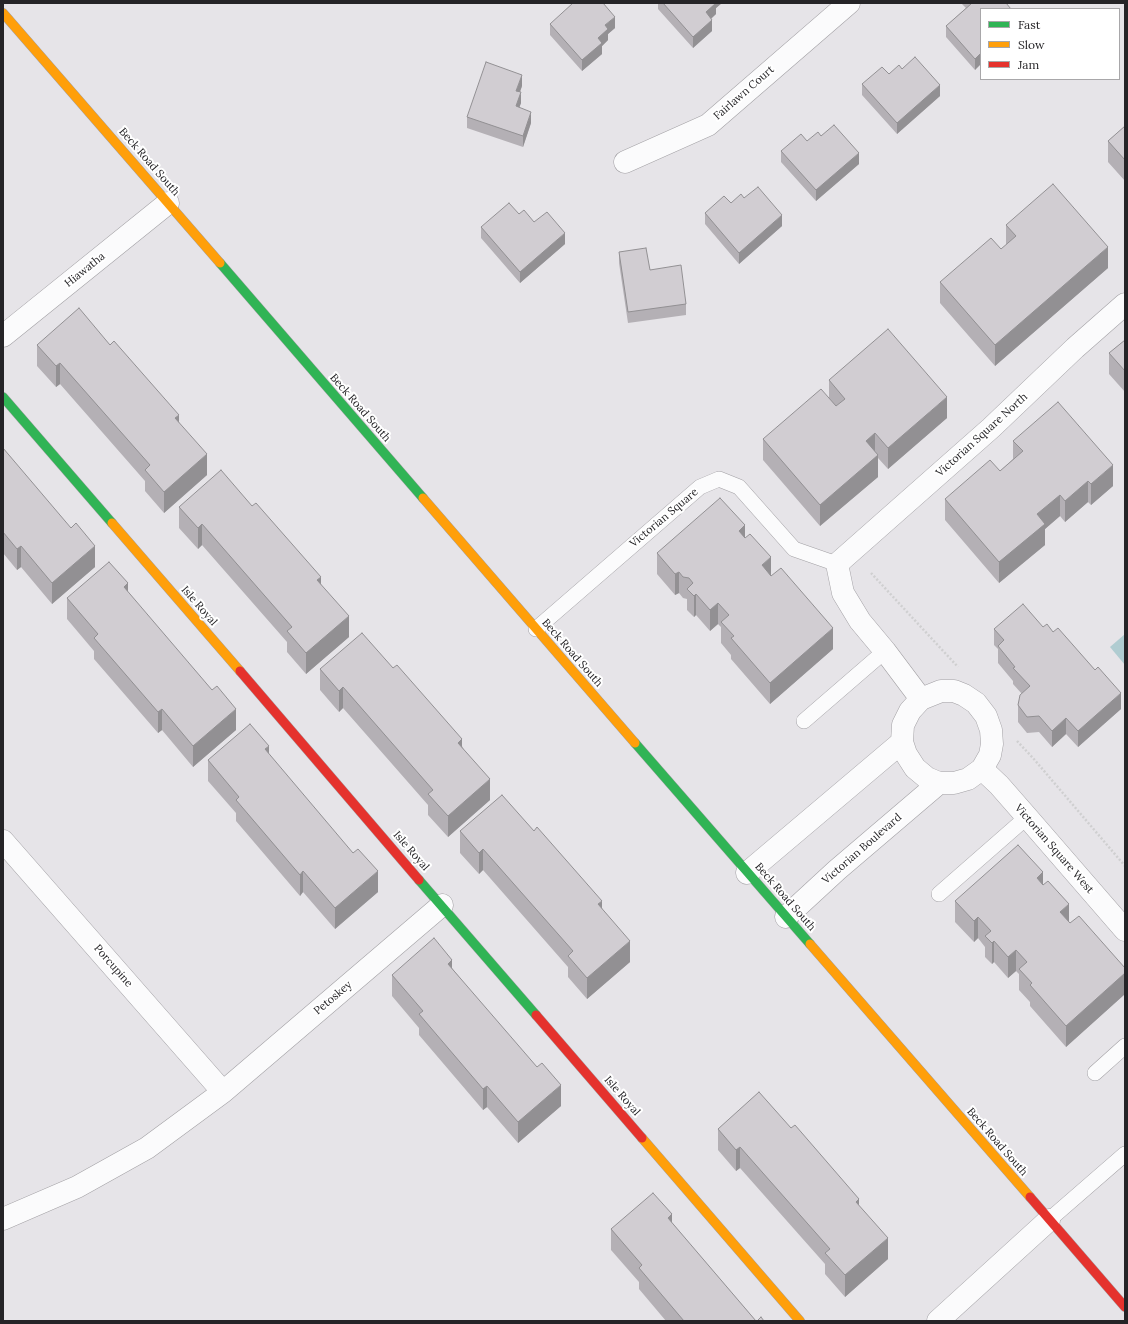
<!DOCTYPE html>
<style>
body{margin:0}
#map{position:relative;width:1128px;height:1324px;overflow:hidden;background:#e6e4e8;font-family:Lora,serif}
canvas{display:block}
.frame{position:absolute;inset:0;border:4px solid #252427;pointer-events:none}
.legend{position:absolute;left:980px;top:8px;width:140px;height:72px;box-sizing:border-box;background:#fff;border:1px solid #a8a7a9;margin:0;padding:5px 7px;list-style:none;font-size:12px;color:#252427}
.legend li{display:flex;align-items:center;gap:8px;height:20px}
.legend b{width:20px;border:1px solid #a8a7a9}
</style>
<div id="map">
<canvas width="1128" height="1324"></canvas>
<div class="frame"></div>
<ul class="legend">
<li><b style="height:5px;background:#30b455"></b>Fast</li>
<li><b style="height:5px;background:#ff9f0a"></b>Slow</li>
<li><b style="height:5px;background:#e5322d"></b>Jam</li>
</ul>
</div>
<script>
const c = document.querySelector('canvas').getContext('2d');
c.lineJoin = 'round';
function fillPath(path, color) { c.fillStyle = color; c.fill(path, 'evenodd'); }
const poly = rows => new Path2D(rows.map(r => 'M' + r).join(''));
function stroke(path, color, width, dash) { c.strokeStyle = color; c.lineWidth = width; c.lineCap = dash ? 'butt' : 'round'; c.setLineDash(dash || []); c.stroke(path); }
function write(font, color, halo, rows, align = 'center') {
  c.font = font + ' Lora,serif'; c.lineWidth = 4; c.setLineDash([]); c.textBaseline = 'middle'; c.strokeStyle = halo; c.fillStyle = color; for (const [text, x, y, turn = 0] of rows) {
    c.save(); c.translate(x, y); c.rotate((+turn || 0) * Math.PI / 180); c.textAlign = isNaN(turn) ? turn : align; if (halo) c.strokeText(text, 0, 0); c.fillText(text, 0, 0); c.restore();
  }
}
const water = poly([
 [1125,634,1125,665,1110,647]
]);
const path = poly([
 [871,573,958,667],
 [1017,741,1033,758,1125,866]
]);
const lane = poly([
 [536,629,700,487,719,479,739,487,794,549,837,564],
 [804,721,885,651],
 [939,894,1027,817],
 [1095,1073,1125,1046],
 [1049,1220,1125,1154]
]);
const street = poly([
 [625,162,708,125,849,3],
 [3,336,168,203],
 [941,691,954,691,964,695,976,703,986,716,991,730,992,744,990,755,982,769,968,779,954,783,939,783,927,778,915,768,906,754,902,742,903,725,910,711,921,699,941,691],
 [921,699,885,651,860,621,843,593,837,564,991,428,1075,348,1125,304],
 [982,769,999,785,1027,817,1125,930],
 [3,841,223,1092],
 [747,873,902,742],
 [786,917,837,870,939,783],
 [3,1219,77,1187,147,1148,223,1092,442,905],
 [938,1321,1049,1220]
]);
const fast = poly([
 [220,263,423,498],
 [3,397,112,523],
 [635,743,810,944],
 [419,880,536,1015]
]);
const slow = poly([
 [3,13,220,263],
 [423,498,635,743],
 [112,523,240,671],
 [810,944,1030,1197],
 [642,1138,800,1321]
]);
const jam = poly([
 [240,671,419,880],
 [536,1015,642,1138],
 [1030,1197,1125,1307]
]);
const wall = poly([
 [658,3,722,3,716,8,716,14,711,19,712,31,693,48,658,9],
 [961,3,1006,3,975,70,946,37,946,26,966,8],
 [550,24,615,28,608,34,608,40,602,46,602,54,582,71,550,35],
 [902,69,940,96,897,134,862,95,862,84],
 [522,86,520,92,521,103,519,107,531,123,523,147,467,128,467,117],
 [1125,126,1125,181,1108,162,1108,141],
 [821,136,859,164,816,201,781,162,781,151],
 [744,198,782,226,739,264,705,224,705,213],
 [519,214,534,222,565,244,520,283,481,238,481,227],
 [1006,225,1108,268,995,366,940,303,940,282,1001,249,1006,245],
 [619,252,650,270,686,304,686,315,628,323,619,263],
 [1125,340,1125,392,1109,374,1109,353],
 [37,345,179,422,207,475,164,513,145,491,145,481,60,384,56,387,37,366],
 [829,380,947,418,888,469,878,458,878,477,820,526,763,460,763,439,829,397],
 [1013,441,1113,486,1091,505,1088,502,1065,522,1060,516,1045,529,1045,545,999,583,945,520,945,499,1000,471,1013,459],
 [3,448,95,567,52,604,21,567,17,570,3,553],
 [179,507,321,584,349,637,306,674,287,652,287,642,202,545,198,549,179,528],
 [745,538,771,576,833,649,770,704,731,659,731,655,721,643,721,627,718,624,710,631,696,615,694,617,687,610,687,599,683,598,679,593,675,595,657,574,657,553],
 [128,592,236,730,193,767,162,730,158,733,94,659,94,651,67,619,67,598],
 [1043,627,1121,709,1078,747,1066,734,1052,747,1039,732,1027,733,1018,722,1018,705,1022,694,1013,684,1013,681,998,663,998,649,994,645,994,629],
 [320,669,462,746,490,800,448,837,428,815,428,805,343,708,339,712,320,690],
 [269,755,378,892,335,929,303,892,300,896,236,821,236,813,208,781,208,760],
 [460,831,602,908,630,962,587,999,568,977,568,967,483,870,479,874,460,853],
 [1043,884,1069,922,1125,968,1125,994,1066,1047,1030,1006,1030,1002,1019,990,1019,974,1016,971,1008,978,994,962,992,964,985,957,985,947,978,938,974,942,955,922,955,901],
 [452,968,561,1106,518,1143,487,1107,483,1110,419,1035,419,1028,392,996,392,975],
 [718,1129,859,1206,888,1259,845,1297,825,1274,825,1264,740,1168,736,1171,718,1150],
 [672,1223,756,1321,666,1321,639,1289,639,1282,611,1250,611,1229]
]);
const shadedWall = poly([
 [713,3,722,3,716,8,716,14,706,23,706,12],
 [615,17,615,28,608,34,608,40,602,46,602,54,582,71,582,60,605,25],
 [712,20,712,31,693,48,693,37],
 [981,53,981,64,975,70,975,59],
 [522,75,522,86,516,102,516,91],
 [940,85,940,96,897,134,897,123],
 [521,92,521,103,516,117,516,106],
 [531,112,531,123,523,147,523,136],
 [859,153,859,164,816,201,816,190],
 [782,215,782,226,739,264,739,253],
 [565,233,565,244,520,283,520,272],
 [1108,247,1108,268,995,366,995,345],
 [60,363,60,384,56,387,56,366],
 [947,397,947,418,888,469,888,448],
 [179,415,179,436,175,418],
 [875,433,875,454,866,441],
 [207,454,207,475,164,513,164,492],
 [878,455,878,477,820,526,820,505],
 [1113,465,1113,486,1091,505,1091,484],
 [1088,481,1088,502,1065,522,1065,501],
 [1060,495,1060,516,1045,529,1045,545,999,583,999,562,1037,514],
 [202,524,202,545,198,549,198,528],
 [745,525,745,546,739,531],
 [21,546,21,567,17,570,17,549],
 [95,546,95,567,52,604,52,583],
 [771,557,771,578,762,565],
 [679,572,679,593,675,595,675,574],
 [321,577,321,598,317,580],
 [128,583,128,605,124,587],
 [696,594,696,615,694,617,694,596],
 [718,603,718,624,710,631,710,610],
 [349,616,349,637,306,674,306,653],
 [833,628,833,649,770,704,770,683],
 [343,687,343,708,339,712,339,691],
 [1121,693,1121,709,1078,747,1078,731],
 [162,709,162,730,158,733,158,712],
 [236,709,236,730,193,767,193,746],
 [1066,718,1066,734,1052,747,1052,731],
 [462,739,462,760,458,743],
 [269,746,269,767,265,749],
 [490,779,490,800,448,837,448,816],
 [483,849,483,870,479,874,479,853],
 [303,871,303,892,300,896,300,875],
 [378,871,378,892,335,929,335,908],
 [1043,872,1043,893,1037,878],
 [602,901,602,923,598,904],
 [1069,904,1069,925,1060,912],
 [978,917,978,938,974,942,974,921],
 [630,941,630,962,587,999,587,978],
 [994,941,994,962,992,964,992,943],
 [1016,950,1016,971,1008,978,1008,957],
 [452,960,452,981,448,964],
 [1125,973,1125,994,1066,1047,1066,1026],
 [561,1085,561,1106,518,1143,518,1122],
 [487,1086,487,1107,483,1110,483,1089],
 [740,1147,740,1168,736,1171,736,1150],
 [859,1199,859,1220,856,1202],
 [672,1214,672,1235,668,1218],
 [888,1238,888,1259,845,1297,845,1275]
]);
const building = poly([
 [573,3,603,3,615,17,605,25,608,29,598,38,602,43,582,60,550,24,573,3],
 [663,3,716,3,706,12,712,20,693,37,663,3],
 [971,3,1006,3,1011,9,981,9,981,53,975,59,946,26,971,4,971,3],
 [915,57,940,85,897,123,862,84,882,67,889,74,899,65,902,69,915,57],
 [486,62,522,75,516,91,521,92,516,106,531,112,523,136,467,117,486,62],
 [834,125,859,153,816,190,781,151,801,134,807,141,818,132,821,136,834,125],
 [1125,126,1125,160,1108,141,1125,126],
 [1053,184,1108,247,995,345,940,282,991,238,1001,249,1016,236,1006,225,1053,184],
 [758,187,782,215,739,253,705,213,724,196,731,203,741,194,744,198,758,187],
 [509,203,519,214,524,210,534,222,547,212,565,233,520,272,481,227,509,203],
 [646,248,650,270,681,265,686,304,628,312,619,252,646,248],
 [79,308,110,345,114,341,179,415,175,418,207,454,164,492,145,470,150,465,60,363,56,366,37,345,79,308],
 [888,329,947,397,888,448,875,433,866,441,878,455,820,505,763,439,821,389,836,406,845,399,829,380,888,329],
 [1125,340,1125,371,1109,353,1125,340],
 [1058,402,1113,465,1091,484,1088,481,1065,501,1060,495,1037,514,1045,524,999,562,945,499,990,460,1000,471,1023,451,1013,441,1058,402],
 [3,448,71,528,76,523,95,546,52,583,21,546,17,549,3,532,3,448],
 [221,470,252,506,256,503,321,577,317,580,349,616,306,653,287,631,292,627,202,524,198,528,179,507,221,470],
 [720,498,745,525,739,531,745,538,750,534,771,557,762,565,771,576,781,568,833,628,770,683,731,638,734,636,721,622,729,615,718,603,710,610,696,594,694,596,687,589,693,583,689,578,683,577,679,572,675,574,657,553,720,498],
 [109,562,128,583,124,587,212,690,217,686,236,709,193,746,162,709,158,712,94,638,98,634,67,598,109,562],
 [1023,604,1043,627,1047,624,1053,632,1058,628,1095,670,1098,667,1121,693,1078,731,1066,718,1052,731,1039,716,1027,717,1018,705,1020,695,1030,686,1013,668,1015,667,998,646,1004,640,994,629,1023,604],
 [362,633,393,668,397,665,462,739,458,743,490,779,448,816,428,794,433,790,343,687,339,691,320,669,362,633],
 [250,724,269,746,265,749,353,853,358,849,378,871,335,908,303,871,300,875,236,800,239,797,208,760,250,724],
 [502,795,534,831,537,827,602,901,598,904,630,941,587,978,568,956,573,951,483,849,479,853,460,831,502,795],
 [1018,845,1043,872,1037,878,1043,885,1048,881,1069,904,1060,912,1070,923,1079,916,1125,968,1125,973,1066,1026,1030,985,1032,983,1019,969,1027,962,1016,950,1008,957,994,941,992,943,985,936,991,931,978,917,974,921,955,901,1018,845],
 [434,938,452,960,448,964,537,1067,542,1063,561,1085,518,1122,487,1086,483,1089,419,1014,423,1011,392,975,434,938],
 [759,1092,791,1128,795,1125,859,1199,856,1202,888,1238,845,1275,825,1253,830,1249,740,1147,736,1150,718,1129,759,1092],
 [653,1193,672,1214,668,1218,756,1321,684,1321,639,1268,642,1265,611,1229,653,1193],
 [761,1317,764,1321,757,1321,761,1317]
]);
const streetNames = [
 ["Fairlawn Court",744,93,-41],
 ["Beck Road South",149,162,49],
 ["Hiawatha",85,270,-39],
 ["Beck Road South",360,408,49],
 ["Victorian Square North",982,435,-42],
 ["Victorian Square",664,518,-40],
 ["Isle Royal",199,606,49],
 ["Beck Road South",572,653,49],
 ["Victorian Boulevard",862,849,-41],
 ["Victorian Square West",1054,849,49],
 ["Isle Royal",411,851,49],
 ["Beck Road South",785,897,49],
 ["Porcupine",113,966,49],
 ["Petoskey",333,998,-40],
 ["Isle Royal",622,1096,49],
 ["Beck Road South",997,1142,49]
];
fillPath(water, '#b0ccd1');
stroke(lane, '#a2a0a4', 16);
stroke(street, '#a2a0a4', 23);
stroke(fast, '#a2a0a4', 10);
stroke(slow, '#a2a0a4', 10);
stroke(jam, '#a2a0a4', 10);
stroke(path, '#cfcfd0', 2.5, [2, 2]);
stroke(lane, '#fbfbfc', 15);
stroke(street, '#fbfbfc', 22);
stroke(fast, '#30b455', 9);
stroke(slow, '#ff9f0a', 9);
stroke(jam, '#e5322d', 9);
fillPath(wall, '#b4b0b5');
fillPath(shadedWall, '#929093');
fillPath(building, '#d1cdd2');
stroke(building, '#929093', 1);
write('11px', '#252427', '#fff', streetNames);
</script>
